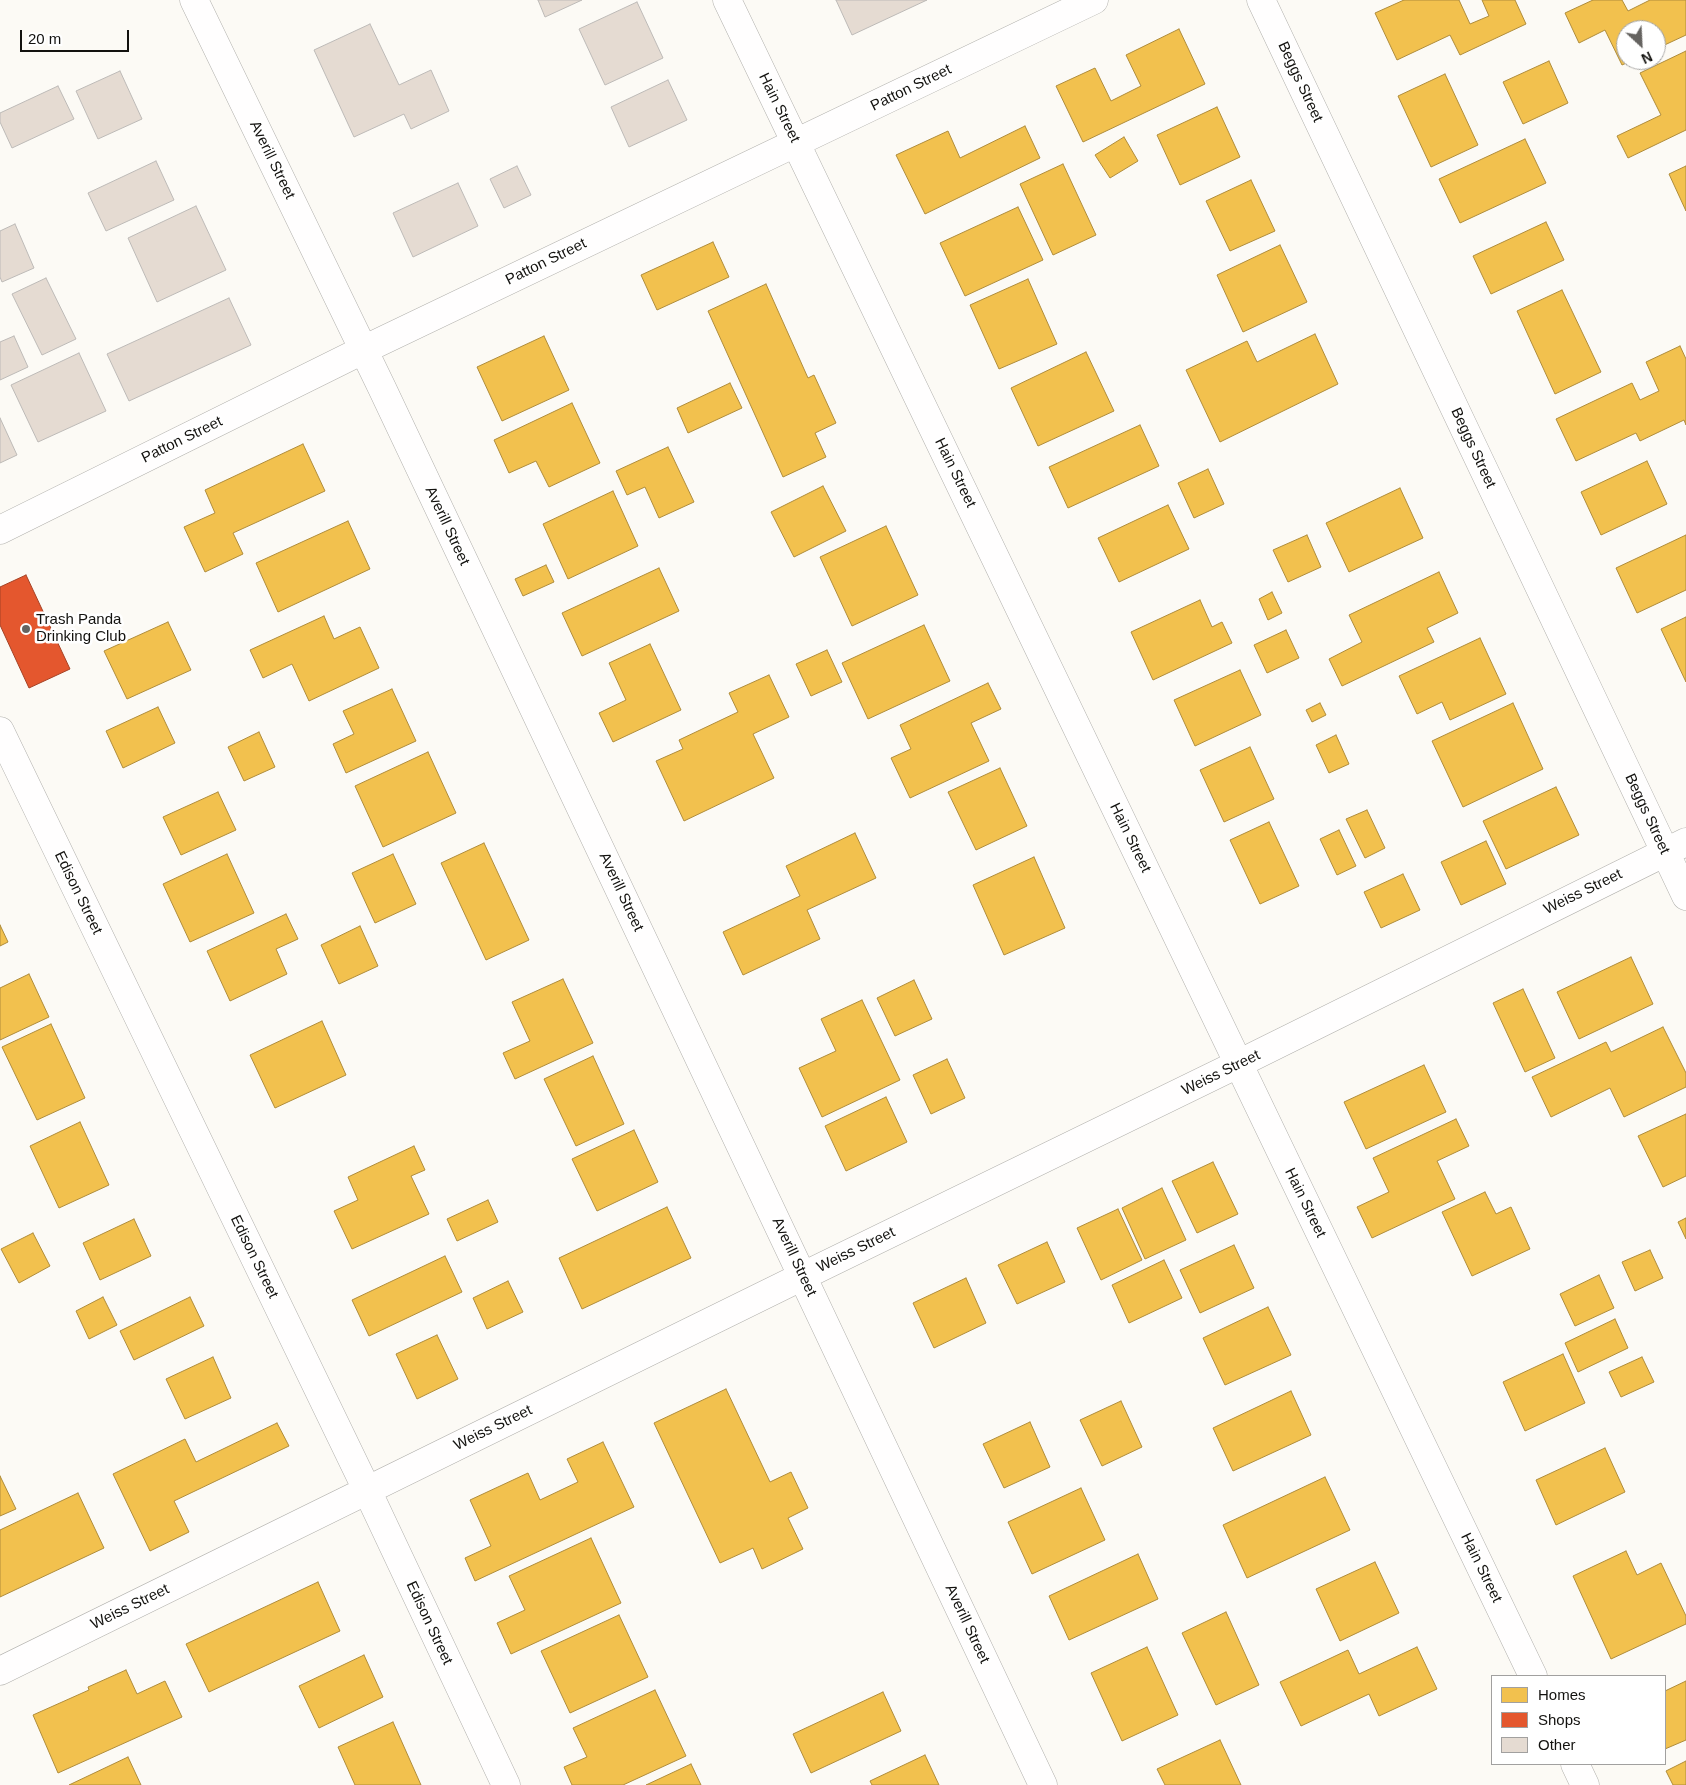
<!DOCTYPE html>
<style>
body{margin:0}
#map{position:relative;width:1686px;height:1785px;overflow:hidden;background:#fcfaf5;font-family:Arial,sans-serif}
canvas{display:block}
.legend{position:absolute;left:1491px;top:1675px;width:175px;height:90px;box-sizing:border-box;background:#fff;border:1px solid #a1a09f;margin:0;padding:6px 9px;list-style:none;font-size:15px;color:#13120f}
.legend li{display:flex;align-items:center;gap:10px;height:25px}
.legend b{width:25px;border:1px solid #a1a09f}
.north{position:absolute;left:1616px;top:20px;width:50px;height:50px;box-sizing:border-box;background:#fff;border:1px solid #a1a09f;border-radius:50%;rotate:155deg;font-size:14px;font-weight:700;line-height:20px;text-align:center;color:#13120f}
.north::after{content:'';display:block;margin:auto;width:18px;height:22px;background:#656360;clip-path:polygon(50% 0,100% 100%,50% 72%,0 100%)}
.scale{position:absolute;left:20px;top:30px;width:109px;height:22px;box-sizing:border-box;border:2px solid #13120f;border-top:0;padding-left:6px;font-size:15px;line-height:18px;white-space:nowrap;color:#13120f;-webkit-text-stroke:4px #fff;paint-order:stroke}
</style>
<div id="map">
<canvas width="1686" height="1785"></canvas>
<ul class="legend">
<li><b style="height:14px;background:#f2c14e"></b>Homes</li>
<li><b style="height:14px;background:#e4572e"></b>Shops</li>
<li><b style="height:14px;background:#e5dbd2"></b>Other</li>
</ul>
<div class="north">N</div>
<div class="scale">20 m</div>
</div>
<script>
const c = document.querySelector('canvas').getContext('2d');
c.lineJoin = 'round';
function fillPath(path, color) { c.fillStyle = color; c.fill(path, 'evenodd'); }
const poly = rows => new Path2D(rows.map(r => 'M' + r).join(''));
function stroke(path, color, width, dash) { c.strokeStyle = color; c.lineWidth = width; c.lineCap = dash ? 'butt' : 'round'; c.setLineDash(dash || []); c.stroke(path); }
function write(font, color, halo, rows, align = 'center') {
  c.font = font + ' Arial,sans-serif'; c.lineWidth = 5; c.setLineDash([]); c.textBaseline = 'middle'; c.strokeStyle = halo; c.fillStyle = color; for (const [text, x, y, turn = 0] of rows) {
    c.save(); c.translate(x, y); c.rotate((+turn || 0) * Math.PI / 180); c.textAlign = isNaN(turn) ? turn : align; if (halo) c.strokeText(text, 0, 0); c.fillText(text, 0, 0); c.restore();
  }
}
const homes = poly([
 [1404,0,1459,0,1470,24,1489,16,1482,0,1515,0,1526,24,1460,55,1450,35,1397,60,1375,13,1404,0],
 [1593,0,1622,0,1628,11,1650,0,1686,0,1686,35,1656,49,1656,30,1626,30,1626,60,1633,60,1622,65,1605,30,1579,43,1565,13,1593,0],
 [1179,29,1205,84,1083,142,1056,86,1095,68,1111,101,1141,86,1126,55,1179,29],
 [1686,51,1686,130,1628,158,1617,136,1661,115,1640,73,1686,51],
 [1549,61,1568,103,1523,124,1503,82,1549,61],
 [1445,74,1478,145,1431,167,1398,96,1445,74],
 [1217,107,1240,157,1180,185,1157,135,1217,107],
 [1025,126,1040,158,925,214,896,155,948,131,960,158,1025,126],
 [1124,137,1138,161,1110,178,1095,155,1124,137],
 [1525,139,1546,183,1460,223,1439,179,1525,139],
 [1063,164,1096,235,1053,255,1020,184,1063,164],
 [1686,166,1686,211,1669,174,1686,166],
 [1251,180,1275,231,1230,251,1206,201,1251,180],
 [1018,207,1043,260,965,296,940,243,1018,207],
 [1546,222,1564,260,1491,294,1473,256,1546,222],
 [713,242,729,277,657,310,641,275,713,242],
 [1280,245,1307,302,1243,332,1217,275,1280,245],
 [1028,279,1057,344,999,369,970,305,1028,279],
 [766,284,808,378,814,375,836,423,815,433,826,457,783,477,708,311,766,284],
 [1562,290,1601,372,1555,394,1517,311,1562,290],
 [1315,334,1338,384,1220,442,1186,370,1247,341,1257,362,1315,334],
 [544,336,569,390,502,421,477,367,544,336],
 [1680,346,1686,359,1686,425,1684,420,1640,441,1636,433,1576,461,1556,419,1632,383,1640,400,1659,391,1646,362,1680,346],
 [1086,352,1114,411,1038,446,1011,388,1086,352],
 [730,383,742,408,688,433,677,408,730,383],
 [572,403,600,463,549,487,536,461,509,473,494,440,572,403],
 [1140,425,1159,466,1068,508,1049,467,1140,425],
 [303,444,325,491,233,533,243,554,205,572,184,527,215,513,205,490,303,444],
 [668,447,694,502,659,518,645,487,627,495,616,471,668,447],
 [1647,461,1667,504,1601,535,1581,492,1647,461],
 [1208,469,1224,504,1194,518,1178,483,1208,469],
 [823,486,846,531,794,557,771,512,823,486],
 [1400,488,1423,538,1349,572,1326,523,1400,488],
 [613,491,638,546,568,579,543,524,613,491],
 [1168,505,1189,549,1119,582,1098,538,1168,505],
 [348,521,370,569,278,612,256,563,348,521],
 [886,526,918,595,852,626,820,557,886,526],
 [1307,535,1321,567,1288,582,1273,550,1307,535],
 [1686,535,1686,590,1637,613,1616,568,1686,535],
 [546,565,554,582,523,596,515,579,546,565],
 [659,568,679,611,582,656,562,613,659,568],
 [1439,572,1458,613,1427,628,1434,642,1342,686,1329,659,1362,642,1349,615,1439,572],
 [1272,592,1282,613,1268,620,1259,599,1272,592],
 [1200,600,1212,627,1222,622,1232,643,1153,680,1131,632,1200,600],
 [324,616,334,639,360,627,379,668,309,701,292,664,263,678,250,650,324,616],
 [1686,617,1686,682,1661,629,1686,617],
 [168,622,191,670,127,699,104,651,168,622],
 [924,625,950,681,868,719,842,663,924,625],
 [1286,630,1299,658,1267,673,1254,645,1286,630],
 [1480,638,1506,694,1450,720,1442,702,1417,714,1399,676,1480,638],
 [650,644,681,710,613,742,599,713,626,700,609,663,650,644],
 [827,650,842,682,811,696,796,664,827,650],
 [1240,670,1261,715,1195,746,1174,700,1240,670],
 [769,675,789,717,753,734,774,778,684,821,656,761,683,749,679,740,738,712,729,693,769,675],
 [988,683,1001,709,971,723,989,761,910,798,891,758,911,749,900,725,988,683],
 [392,689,416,741,346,773,333,744,354,734,343,711,392,689],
 [1320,703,1326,715,1312,722,1306,710,1320,703],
 [1513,703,1543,769,1463,807,1432,741,1513,703],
 [158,707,175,743,123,768,106,731,158,707],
 [259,732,275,767,244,781,228,747,259,732],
 [1336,735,1349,764,1329,773,1316,745,1336,735],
 [1250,747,1274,799,1224,822,1200,770,1250,747],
 [428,752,456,813,383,847,355,786,428,752],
 [1000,768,1027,826,976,850,948,792,1000,768],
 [1556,787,1579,835,1506,869,1483,821,1556,787],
 [218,792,236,830,181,855,163,817,218,792],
 [1367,810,1385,848,1365,858,1346,819,1367,810],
 [1269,822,1299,886,1260,904,1230,840,1269,822],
 [1339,830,1356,866,1337,875,1320,839,1339,830],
 [855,833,876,878,807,910,820,939,743,975,723,932,800,896,786,866,855,833],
 [1486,841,1506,884,1461,905,1441,862,1486,841],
 [484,843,529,940,486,960,441,863,484,843],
 [227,854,254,913,190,942,163,884,227,854],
 [393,854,416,904,375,923,352,873,393,854],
 [1034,857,1065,928,1004,955,973,885,1034,857],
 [1403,874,1420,910,1381,928,1364,892,1403,874],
 [286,914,298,939,276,949,287,974,230,1001,207,951,286,914],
 [0,925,8,942,0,946,0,925],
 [360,926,378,966,339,984,321,945,360,926],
 [1631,957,1653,1004,1579,1039,1557,992,1631,957],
 [29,974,49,1017,0,1040,0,988,29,974],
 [563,979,593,1043,515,1079,503,1053,530,1041,512,1002,563,979],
 [914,980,932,1019,895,1036,877,998,914,980],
 [1523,989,1555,1058,1525,1072,1493,1003,1523,989],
 [862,1000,900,1080,822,1117,799,1068,836,1051,821,1019,862,1000],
 [322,1021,346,1075,275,1108,250,1055,322,1021],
 [51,1024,85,1098,37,1120,2,1047,51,1024],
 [1663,1027,1686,1073,1686,1087,1624,1117,1610,1088,1551,1117,1532,1077,1606,1042,1611,1052,1663,1027],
 [593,1056,624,1124,576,1146,544,1079,593,1056],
 [947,1059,965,1098,931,1114,913,1075,947,1059],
 [1424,1065,1446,1112,1366,1149,1344,1102,1424,1065],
 [886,1097,907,1142,846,1171,825,1126,886,1097],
 [1686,1114,1686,1176,1663,1187,1638,1136,1686,1114],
 [1456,1119,1469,1146,1437,1161,1455,1199,1372,1238,1357,1207,1389,1192,1373,1158,1456,1119],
 [80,1122,109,1185,59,1208,30,1146,80,1122],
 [634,1130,658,1182,597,1211,572,1159,634,1130],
 [414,1146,425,1170,411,1176,429,1214,352,1249,334,1211,358,1200,348,1177,414,1146],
 [1213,1162,1238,1214,1197,1233,1172,1181,1213,1162],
 [1162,1188,1186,1240,1145,1259,1122,1208,1162,1188],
 [1485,1192,1496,1214,1511,1207,1530,1249,1472,1276,1442,1212,1485,1192],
 [488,1200,498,1222,457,1241,447,1219,488,1200],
 [667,1207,691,1258,582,1309,559,1258,667,1207],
 [1118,1209,1142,1260,1101,1280,1077,1228,1118,1209],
 [1686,1218,1686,1239,1678,1222,1686,1218],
 [134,1219,151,1256,100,1280,83,1243,134,1219],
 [33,1233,50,1266,19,1283,1,1249,33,1233],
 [1047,1242,1065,1282,1017,1304,998,1265,1047,1242],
 [1234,1245,1254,1288,1200,1313,1180,1270,1234,1245],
 [1650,1250,1663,1278,1635,1291,1622,1262,1650,1250],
 [445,1256,462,1292,369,1336,352,1300,445,1256],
 [1164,1260,1182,1298,1129,1323,1112,1285,1164,1260],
 [1599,1275,1614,1308,1575,1326,1560,1294,1599,1275],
 [966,1278,986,1323,934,1348,913,1303,966,1278],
 [508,1281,523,1312,487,1329,473,1298,508,1281],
 [103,1297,117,1325,89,1339,76,1311,103,1297],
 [190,1297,204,1326,134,1360,120,1331,190,1297],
 [1268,1307,1291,1355,1225,1385,1203,1338,1268,1307],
 [1615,1319,1628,1348,1578,1372,1565,1343,1615,1319],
 [437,1335,458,1379,417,1399,396,1354,437,1335],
 [1563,1354,1585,1403,1525,1431,1503,1382,1563,1354],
 [213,1357,231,1398,185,1419,166,1379,213,1357],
 [1642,1357,1654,1382,1621,1397,1609,1372,1642,1357],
 [726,1389,770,1482,791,1472,808,1508,788,1518,803,1549,762,1569,753,1548,720,1563,654,1423,726,1389],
 [1291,1391,1311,1435,1233,1471,1213,1428,1291,1391],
 [1121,1401,1142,1447,1102,1466,1080,1420,1121,1401],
 [1030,1422,1050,1467,1004,1488,983,1444,1030,1422],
 [277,1423,289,1446,174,1501,189,1532,150,1551,113,1474,185,1439,196,1462,277,1423],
 [603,1442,634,1507,475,1581,465,1558,491,1546,470,1500,528,1473,540,1500,578,1482,567,1459,603,1442],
 [1605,1448,1625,1492,1556,1525,1536,1480,1605,1448],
 [0,1476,16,1509,0,1516,0,1476],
 [1325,1477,1350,1530,1247,1578,1223,1525,1325,1477],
 [1081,1488,1105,1540,1032,1574,1008,1522,1081,1488],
 [78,1493,104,1548,0,1597,0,1530,78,1493],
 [591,1538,621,1603,511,1654,497,1623,525,1610,509,1576,591,1538],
 [1626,1551,1637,1575,1661,1563,1686,1616,1686,1624,1611,1659,1573,1576,1626,1551],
 [1138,1554,1158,1599,1069,1640,1049,1596,1138,1554],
 [1375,1562,1399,1613,1340,1641,1316,1589,1375,1562],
 [318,1582,340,1631,209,1692,186,1644,318,1582],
 [1226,1612,1259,1685,1216,1705,1182,1633,1226,1612],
 [619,1615,648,1677,570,1713,541,1651,619,1615],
 [1147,1647,1178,1715,1122,1741,1091,1673,1147,1647],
 [1417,1647,1437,1689,1379,1716,1369,1694,1301,1726,1280,1682,1348,1650,1359,1674,1417,1647],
 [364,1655,383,1697,319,1728,299,1686,364,1655],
 [126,1670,137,1694,165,1681,182,1717,58,1773,33,1715,89,1690,88,1687,126,1670],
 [1686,1681,1686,1740,1665,1749,1665,1691,1686,1681],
 [655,1690,686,1756,623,1785,572,1785,564,1767,587,1757,573,1728,655,1690],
 [883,1692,901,1731,811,1773,793,1734,883,1692],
 [393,1722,421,1785,355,1785,338,1747,393,1722],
 [1220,1740,1241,1785,1165,1785,1157,1769,1220,1740],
 [925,1755,939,1785,872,1785,870,1781,925,1755],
 [128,1757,141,1785,69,1785,128,1757],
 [1686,1761,1686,1785,1673,1785,1666,1771,1686,1761],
 [691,1764,701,1785,646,1785,691,1764]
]);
const shops = poly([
 [26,575,70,669,29,688,0,625,0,587,26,575]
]);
const building = poly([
 [538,0,582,0,545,17,538,0],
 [836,0,927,0,852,35,836,0],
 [637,2,663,58,605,85,579,29,637,2],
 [370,24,399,85,431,70,449,111,411,129,404,114,354,137,314,50,370,24],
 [120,71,142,119,98,139,76,91,120,71],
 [668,80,687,120,629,147,611,107,668,80],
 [58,86,74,119,12,148,0,122,0,113,58,86],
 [156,161,174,200,106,231,88,193,156,161],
 [517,166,531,195,504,208,490,179,517,166],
 [458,183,478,226,413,257,393,213,458,183],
 [196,206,226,270,157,302,128,238,196,206],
 [15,224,34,268,2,282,0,277,0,231,15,224],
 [46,278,76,339,42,355,12,294,46,278],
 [229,298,251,345,129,401,107,354,229,298],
 [14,336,28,367,0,380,0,342,14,336],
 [79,353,106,411,38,442,11,385,79,353],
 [0,418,17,455,0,463,0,418]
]);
const street = poly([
 [194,0,382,388,1043,1785],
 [727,0,1533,1676],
 [1261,0,1686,896],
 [0,731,367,1490,506,1785],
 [0,1671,803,1276,1238,1064,1686,842],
 [1575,1764,1585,1785]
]);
const secondary = poly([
 [0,530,363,350,1094,0]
]);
const markers = [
 [26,629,5,"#656360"]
];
const streetNames = [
 ["Beggs Street",1300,82,65],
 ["Patton Street",911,88,-26],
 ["Hain Street",779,108,64],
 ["Averill Street",272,160,64],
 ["Patton Street",546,262,-26],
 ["Patton Street",182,440,-26],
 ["Beggs Street",1473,448,65],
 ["Hain Street",955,473,64],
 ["Averill Street",447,526,65],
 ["Beggs Street",1647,814,65],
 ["Hain Street",1130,838,64],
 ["Averill Street",621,892,65],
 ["Weiss Street",1583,892,-26],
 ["Edison Street",78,893,64],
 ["Weiss Street",1221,1073,-26],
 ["Hain Street",1305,1203,64],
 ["Weiss Street",856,1250,-26],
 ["Edison Street",254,1257,64],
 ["Averill Street",794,1257,65],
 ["Weiss Street",493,1428,-26],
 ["Hain Street",1481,1568,64],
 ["Weiss Street",130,1607,-26],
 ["Edison Street",429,1623,65],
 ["Averill Street",967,1624,65]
];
const poiNames = [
 ["Trash Panda",36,620],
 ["Drinking Club",36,637]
];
fillPath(homes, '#f2c14e');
stroke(homes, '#af8c3b', 1);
fillPath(shops, '#e4572e');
stroke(shops, '#a54225', 1);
fillPath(building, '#e5dbd2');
stroke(building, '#bdbab7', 1);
stroke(street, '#b1b0ac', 29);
stroke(secondary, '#b1b0ac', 29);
stroke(street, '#fffefe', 28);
stroke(secondary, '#fffefe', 28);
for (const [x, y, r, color] of markers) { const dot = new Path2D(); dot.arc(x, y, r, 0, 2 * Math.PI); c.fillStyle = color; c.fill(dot); stroke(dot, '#fff', 2); }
write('15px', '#13120f', '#fff', streetNames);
write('15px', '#13120f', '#fff', poiNames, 'left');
</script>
